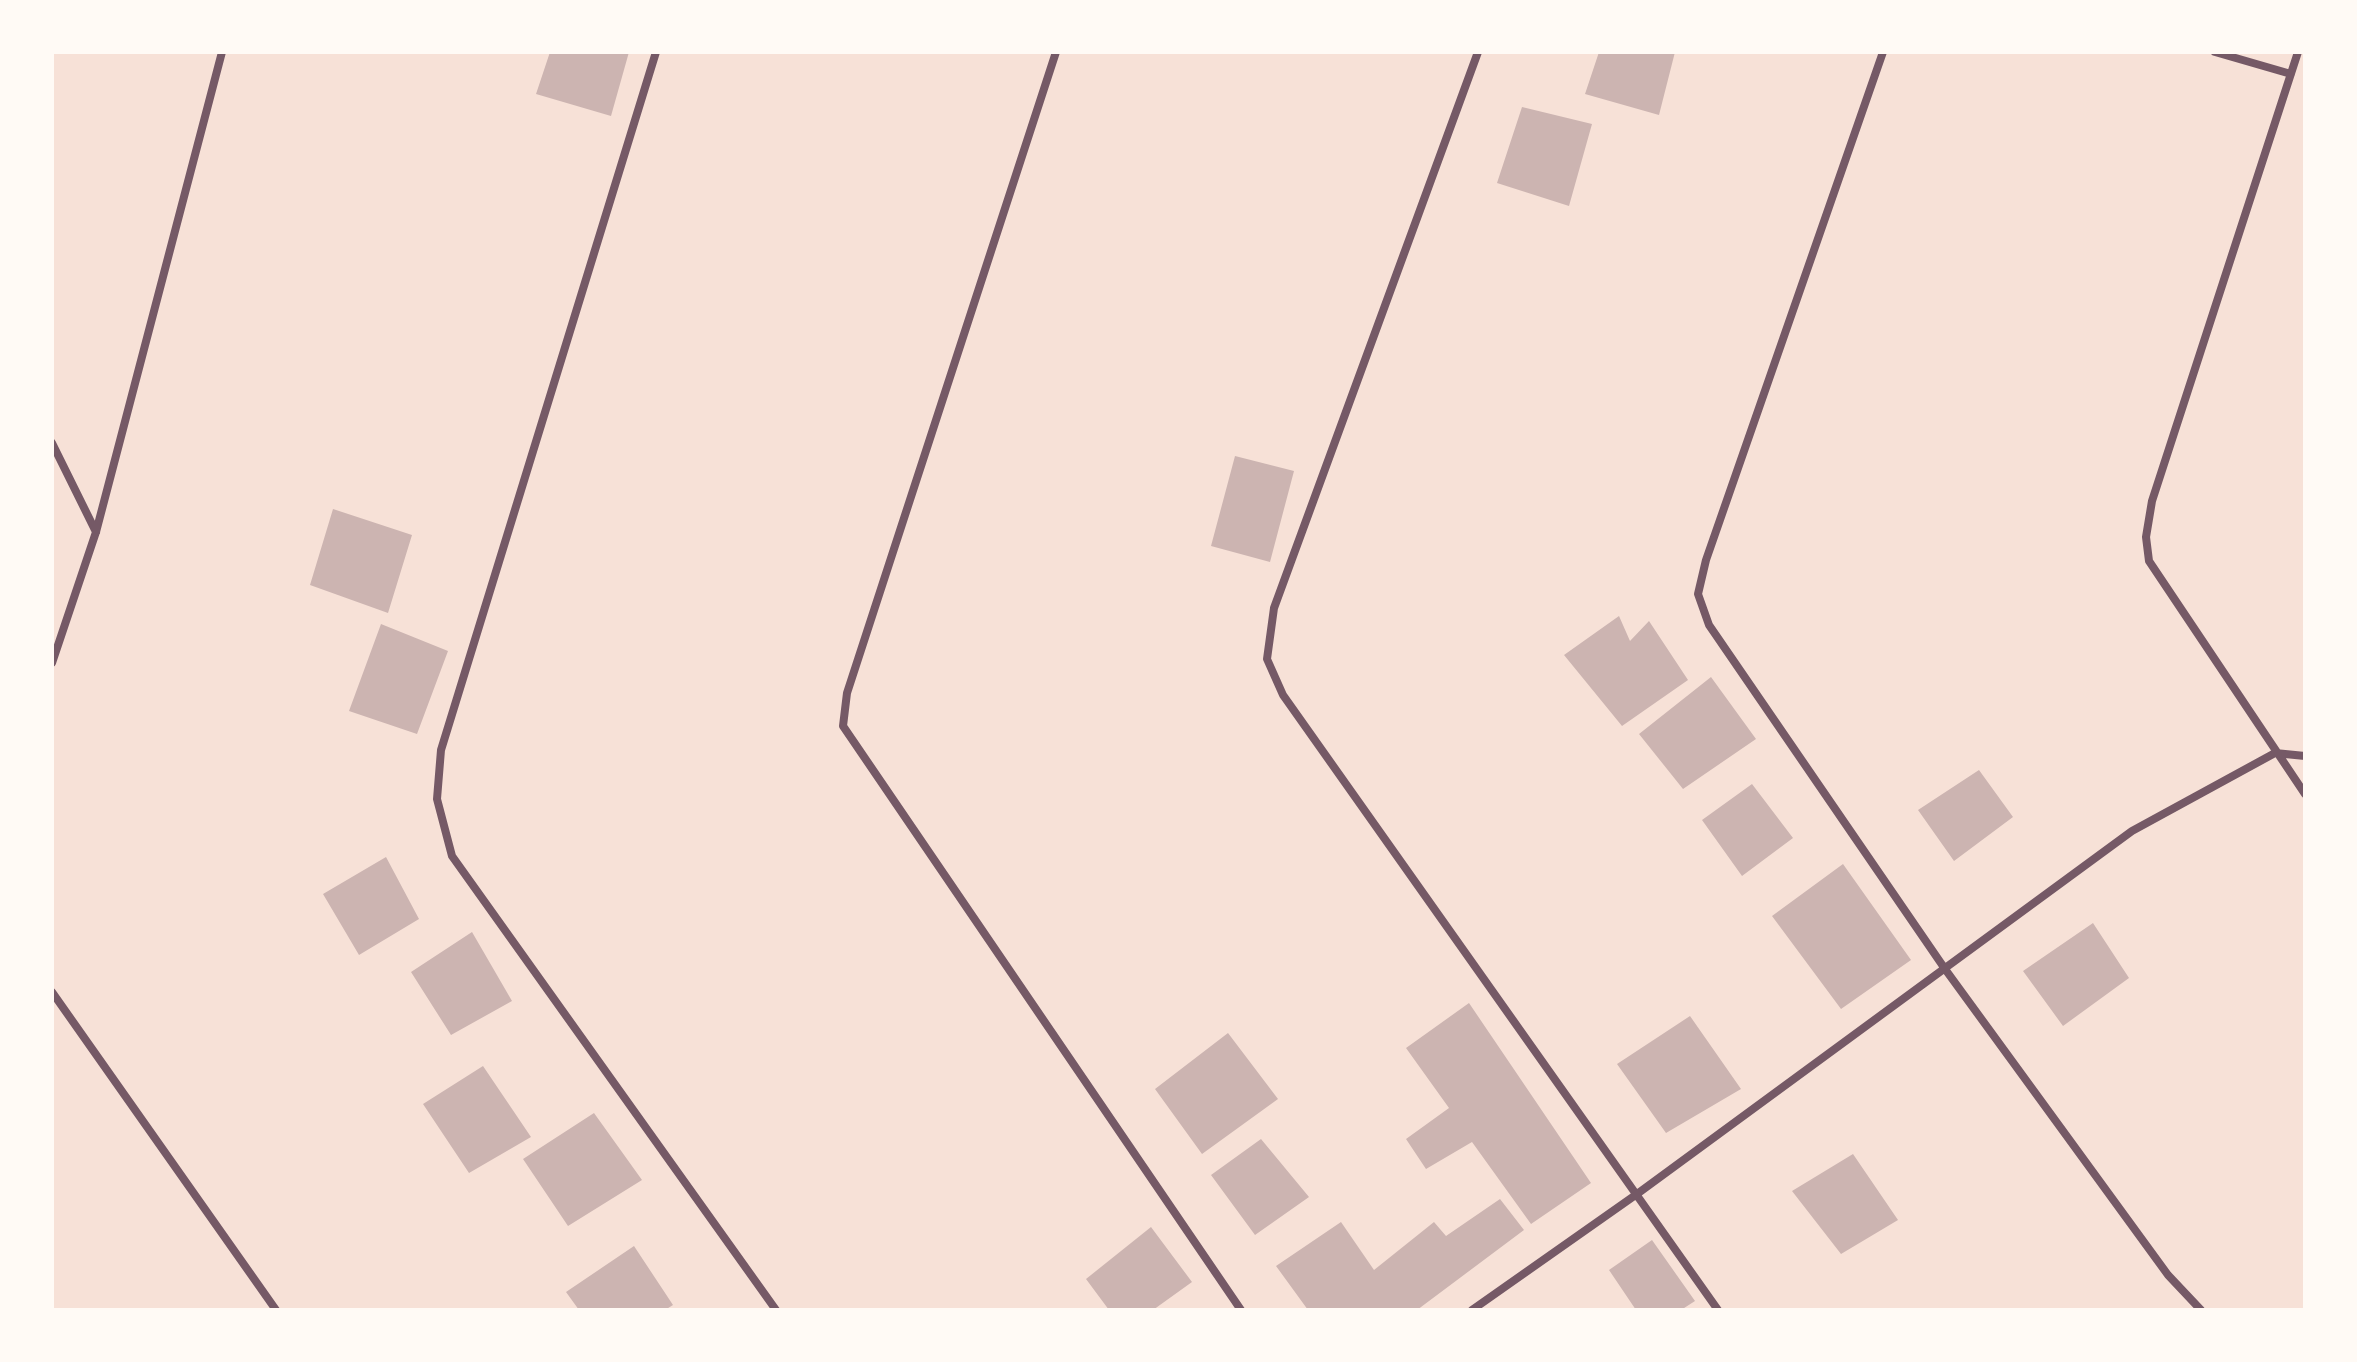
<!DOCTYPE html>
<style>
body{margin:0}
#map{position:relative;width:2357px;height:1362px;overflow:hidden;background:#f7e1d7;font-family:Mulish,sans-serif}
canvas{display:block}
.frame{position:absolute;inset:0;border:54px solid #fffaf5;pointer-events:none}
</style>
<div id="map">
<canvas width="2357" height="1362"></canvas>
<div class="frame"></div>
</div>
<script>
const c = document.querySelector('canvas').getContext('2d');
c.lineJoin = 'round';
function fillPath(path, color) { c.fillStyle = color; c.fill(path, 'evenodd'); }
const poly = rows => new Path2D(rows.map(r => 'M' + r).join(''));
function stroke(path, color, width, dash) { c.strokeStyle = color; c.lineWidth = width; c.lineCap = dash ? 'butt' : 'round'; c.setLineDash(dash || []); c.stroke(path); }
const building = poly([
 [550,52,629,52,611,116,536,94],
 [1599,52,1675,52,1659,115,1585,94],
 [1522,107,1592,124,1569,206,1497,183],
 [1235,456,1294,471,1270,562,1211,546],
 [333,509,412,535,388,613,310,585],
 [1619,616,1630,641,1649,621,1688,680,1622,726,1564,655],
 [381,624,448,651,417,734,349,711],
 [1711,677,1756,739,1683,789,1639,734],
 [1979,770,2013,817,1954,861,1918,810],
 [1752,784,1793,838,1742,876,1702,820],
 [386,857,419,919,359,955,323,894],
 [1843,864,1911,960,1841,1009,1772,916],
 [2093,923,2129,978,2063,1026,2023,971],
 [472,932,512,1001,451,1035,411,972],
 [1469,1003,1591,1183,1531,1224,1472,1142,1426,1169,1406,1139,1449,1108,1406,1048],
 [1690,1016,1741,1089,1666,1133,1617,1064],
 [1228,1033,1278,1099,1202,1154,1155,1089],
 [483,1066,531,1137,469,1173,423,1104],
 [594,1113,642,1180,568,1226,523,1159],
 [1261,1139,1309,1197,1255,1235,1211,1175],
 [1853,1154,1898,1220,1841,1254,1792,1191],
 [1500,1199,1524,1230,1417,1310,1308,1310,1276,1266,1341,1222,1374,1270,1434,1222,1446,1236],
 [1151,1227,1192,1282,1153,1310,1109,1310,1086,1279],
 [1652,1240,1695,1301,1681,1310,1636,1310,1609,1270],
 [634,1246,673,1305,665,1310,579,1310,566,1292]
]);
const minor = poly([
 [656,52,441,750,437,799,452,856,776,1310],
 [1056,52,847,693,843,726,1241,1310],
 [1478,52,1274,608,1267,659,1283,695,1718,1310],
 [1883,52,1706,560,1698,594,1709,625,1945,969,2168,1275,2201,1310],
 [2215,52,2291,74],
 [2298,52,2152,501,2146,537,2149,561,2305,794],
 [52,443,96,532],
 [52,663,96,532,222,52],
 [52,992,276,1310],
 [1472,1310,1637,1194,2132,831,2275,753,2305,756]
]);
fillPath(building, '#ccb4b1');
stroke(minor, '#755966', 8);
</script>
